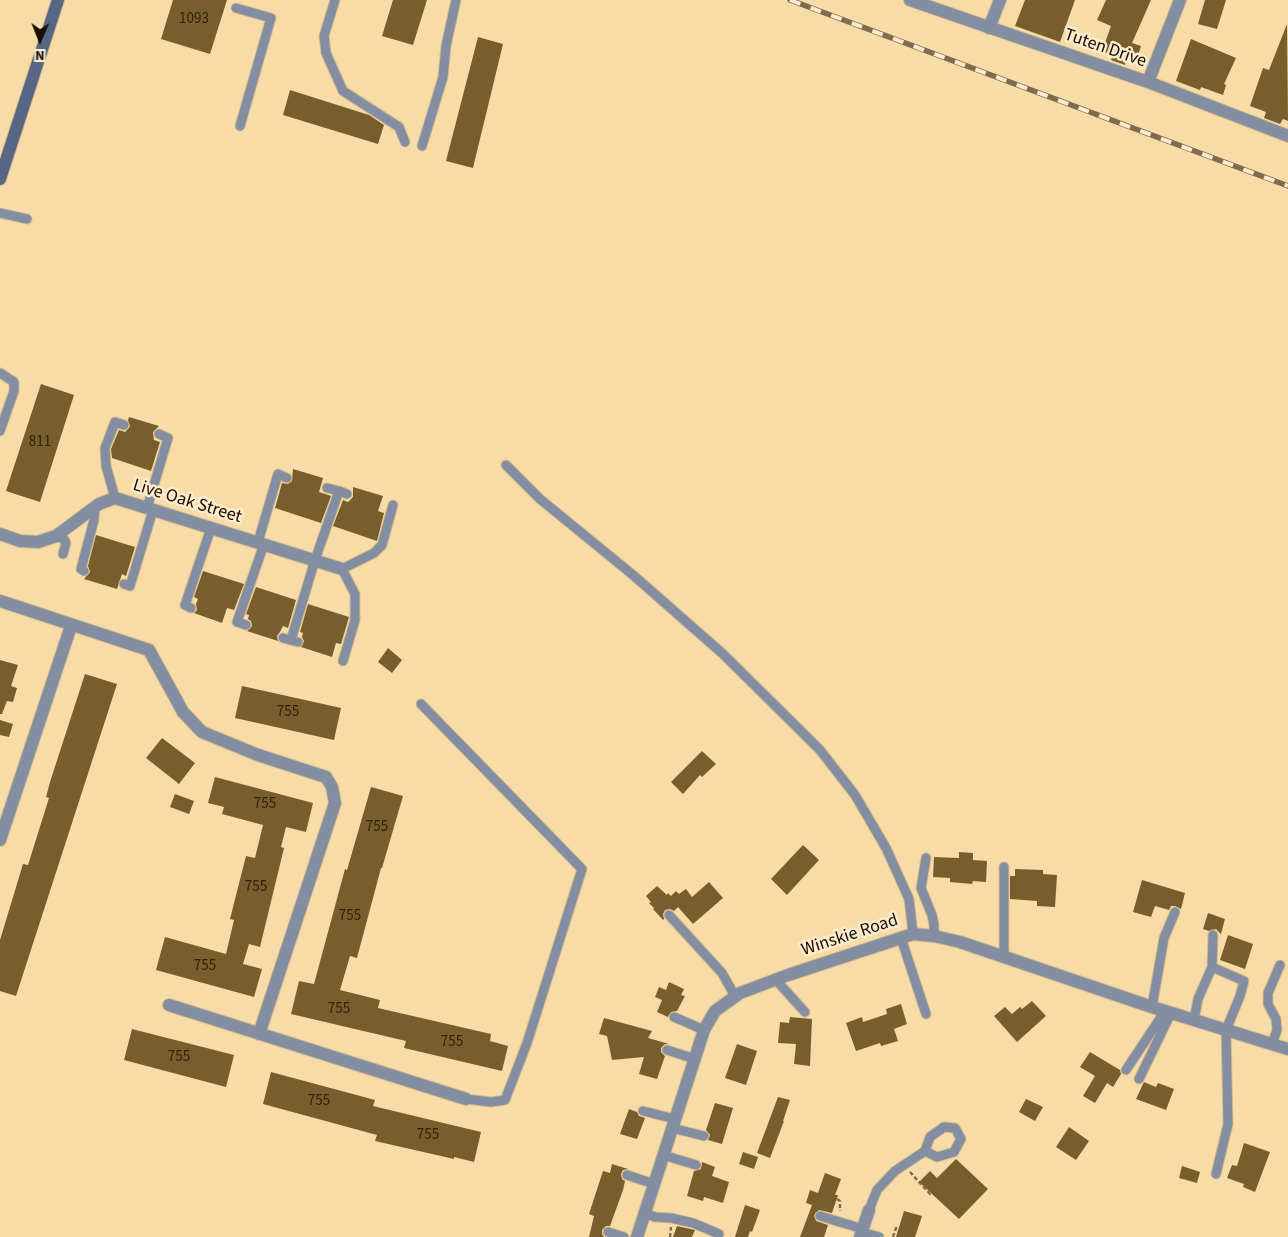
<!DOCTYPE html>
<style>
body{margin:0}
#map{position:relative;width:1288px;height:1237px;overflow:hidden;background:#f8dca7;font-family:"Source Sans 3",sans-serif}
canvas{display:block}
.north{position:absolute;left:15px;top:15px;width:50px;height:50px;-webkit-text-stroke:4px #fcebcc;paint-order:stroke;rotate:181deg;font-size:14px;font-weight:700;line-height:20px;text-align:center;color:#170d00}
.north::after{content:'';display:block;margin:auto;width:18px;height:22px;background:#170d00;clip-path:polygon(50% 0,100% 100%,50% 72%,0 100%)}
</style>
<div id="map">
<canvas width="1288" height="1237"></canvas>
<div class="north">N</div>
</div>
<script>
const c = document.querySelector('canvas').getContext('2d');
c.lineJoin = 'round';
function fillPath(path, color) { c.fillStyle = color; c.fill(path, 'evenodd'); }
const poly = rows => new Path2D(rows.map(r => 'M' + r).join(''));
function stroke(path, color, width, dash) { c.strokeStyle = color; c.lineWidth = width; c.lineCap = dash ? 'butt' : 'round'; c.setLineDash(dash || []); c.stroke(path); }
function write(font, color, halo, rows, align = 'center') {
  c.font = font + ' "Source Sans 3",sans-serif'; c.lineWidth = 5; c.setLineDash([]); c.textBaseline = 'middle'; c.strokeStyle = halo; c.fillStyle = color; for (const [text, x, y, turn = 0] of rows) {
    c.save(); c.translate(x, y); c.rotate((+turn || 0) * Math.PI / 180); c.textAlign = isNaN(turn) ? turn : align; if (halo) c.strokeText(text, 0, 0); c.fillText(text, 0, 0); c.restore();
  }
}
const building = poly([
 [173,0,227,0,210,54,161,39],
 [393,0,427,0,413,45,382,36],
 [1025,0,1075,0,1060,42,1015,26],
 [1106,0,1151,0,1132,43,1141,46,1136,63,1126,59,1125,65,1111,60,1113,55,1102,51,1111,26,1097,20],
 [1205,0,1226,0,1217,29,1198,24],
 [1287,24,1288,121,1283,119,1280,124,1264,118,1266,112,1250,106,1263,68,1269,70],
 [478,37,503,44,473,168,446,161],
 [1191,39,1236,58,1224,84,1226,85,1223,95,1201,87,1200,90,1176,81],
 [290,90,369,115,384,125,378,144,283,115],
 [41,384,74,395,40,502,6,491],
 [129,417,159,426,153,432,154,440,160,442,151,471,112,458,111,449,119,430,125,432,128,429,130,426,128,421],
 [293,469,323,478,319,492,331,496,321,523,275,508,282,483,288,484,292,481],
 [353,487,383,496,378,511,384,513,377,541,333,526,343,500,348,502,353,497],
 [96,535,135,547,126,576,122,574,117,589,84,579,90,572,88,566],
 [203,571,244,584,234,610,227,608,222,623,194,613,197,610,196,604,198,599,194,597],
 [256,587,296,600,288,628,283,626,280,632,277,636,278,641,247,631,252,626,251,621,248,619,249,615,246,614],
 [308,604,349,617,341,644,336,643,332,657,301,647,304,641,302,637,303,633,300,632],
 [388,648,402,660,392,673,378,662],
 [0,660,18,665,11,686,17,688,13,702,7,701,2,714,0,714],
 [85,674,117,684,16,996,0,991,0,940,23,864,28,865,49,798,46,797,50,782],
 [242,686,341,708,334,740,235,718],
 [0,720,13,724,9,737,0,735],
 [162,738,195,763,179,784,146,758],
 [702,751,716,764,702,777,700,775,683,794,671,782],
 [215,777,313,803,306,832,286,827,281,847,284,848,260,947,249,944,243,964,262,969,254,997,156,970,165,937,226,954,234,920,230,919,246,856,255,858,263,825,222,814,224,807,208,803],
 [371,787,403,796,382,868,381,868,357,958,350,956,340,990,380,1000,378,1008,491,1034,490,1041,508,1046,502,1071,404,1048,406,1041,291,1014,299,981,314,984,345,869,347,870],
 [175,794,194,801,189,814,170,807],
 [803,845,819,860,787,895,771,879],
 [959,852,973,853,973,860,987,861,986,882,973,881,972,884,950,882,950,878,933,877,934,857,959,858],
 [1015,869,1043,870,1043,874,1057,875,1055,907,1037,906,1037,901,1010,899,1010,876,1015,876],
 [1142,880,1185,893,1181,909,1175,906,1171,906,1169,910,1155,906,1151,917,1133,912],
 [709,882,723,898,693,924,678,907,674,911,670,909,665,910,663,914,664,919,663,920,653,909,654,908,649,903,651,902,646,896,657,886,667,895,668,893,671,896,676,891,679,894,686,889,692,897],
 [1208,913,1225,919,1221,934,1216,929,1209,931,1203,929],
 [1228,935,1253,944,1245,969,1220,960],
 [669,982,684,989,681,995,685,996,677,1011,671,1012,668,1017,657,1012,662,1000,655,997,659,987,666,990],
 [1032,1001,1046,1016,1017,1042,994,1016,1005,1007,1012,1014,1020,1007,1022,1009],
 [901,1004,907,1024,894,1029,898,1041,881,1046,880,1043,856,1051,846,1023,862,1017,863,1022,887,1014,886,1009],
 [790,1017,812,1019,810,1066,794,1064,796,1044,778,1043,780,1022,789,1023],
 [604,1018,652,1031,648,1038,669,1044,665,1044,661,1048,661,1052,665,1056,657,1079,639,1074,644,1057,612,1060,607,1036,599,1034],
 [132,1029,234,1055,226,1087,124,1060],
 [737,1044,757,1051,746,1085,725,1078],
 [1090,1052,1120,1070,1121,1074,1113,1087,1107,1083,1095,1103,1083,1096,1095,1076,1080,1067],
 [271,1072,375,1100,373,1106,481,1132,474,1162,454,1157,454,1159,375,1141,377,1135,263,1104],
 [1144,1082,1156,1087,1158,1083,1174,1089,1166,1110,1136,1099],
 [778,1097,790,1100,783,1121,784,1121,770,1158,757,1153],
 [1026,1099,1043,1107,1035,1121,1019,1112],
 [715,1103,733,1108,722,1144,708,1140,710,1135,706,1130],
 [629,1109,637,1112,639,1116,645,1118,637,1139,620,1134],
 [1069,1127,1089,1141,1076,1160,1056,1147],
 [1244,1143,1270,1152,1255,1192,1243,1187,1244,1184,1227,1178,1232,1165,1237,1166],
 [743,1152,758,1157,754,1169,739,1164],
 [956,1159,988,1189,959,1219,919,1182,930,1171,937,1178],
 [702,1162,715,1167,712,1176,729,1182,723,1203,704,1197,703,1201,687,1196,694,1171,701,1169],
 [612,1164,628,1169,623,1170,621,1174,622,1179,625,1181,623,1190,610,1226,606,1226,602,1230,602,1234,604,1237,589,1237,594,1216,589,1214,603,1171,610,1173],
 [1182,1166,1200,1172,1197,1183,1179,1178],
 [825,1173,841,1179,835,1195,838,1195,832,1213,819,1210,814,1215,816,1221,828,1225,824,1237,800,1237,812,1205,806,1203,810,1190,818,1193],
 [745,1205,760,1210,752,1232,750,1231,748,1237,735,1237],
 [904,1211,922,1216,915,1237,896,1237],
 [677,1226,695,1230,692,1237,673,1237]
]);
const path = poly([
 [910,1172,930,1194,931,1193],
 [837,1199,840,1201,840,1211],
 [670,1237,671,1227],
 [893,1237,896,1228,898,1229]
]);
const lane = poly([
 [335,0,324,36,326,53,343,91,399,127,405,142],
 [236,8,271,18,240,126],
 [422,146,443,77,446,46,456,0],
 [0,213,27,219],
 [0,373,14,382,14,391,0,431],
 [506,465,540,499,633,575,723,654,820,750,855,795,886,848,909,899,913,934],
 [327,488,339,491],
 [115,498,106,466,105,448,115,422,124,425],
 [147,508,168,438,159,434],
 [56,536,64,539,66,543,63,554],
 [258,542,278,474,287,478],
 [84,571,81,569,94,520,95,506],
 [124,584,130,586,153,510],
 [191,608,185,605,211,528],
 [246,625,237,622,264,544],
 [283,638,298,642],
 [291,640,315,560,339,491,347,494],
 [343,661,355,620,355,594,342,569,374,553,382,545,393,505],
 [421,704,582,869,527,1043,505,1100,491,1102,466,1099],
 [926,858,921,888,932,915,934,925,934,936],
 [669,915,722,973,735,996],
 [901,938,926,1014],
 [1004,957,1004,867],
 [1212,967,1244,981,1240,996,1226,1030,1228,1124,1216,1174],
 [775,979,805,1012],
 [1152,1007,1164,938,1175,912],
 [674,1017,704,1030],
 [1194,1020,1198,999,1212,967,1213,935],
 [1272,1044,1277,1030,1276,1019,1268,1004,1268,993,1280,965],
 [667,1050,695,1059],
 [1126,1070,1165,1011],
 [1139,1079,1171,1013],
 [643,1111,675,1119],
 [672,1128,704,1136],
 [663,1155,696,1165],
 [627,1175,654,1184],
 [869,1210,877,1190,895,1171,925,1151,930,1137,944,1127,955,1128,961,1139,954,1152,937,1157,925,1151],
 [644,1213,655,1217,671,1218,693,1223,719,1234],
 [820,1216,863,1229],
 [608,1232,624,1237],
 [862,1232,879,1237]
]);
const street = poly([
 [910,0,1148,82,1288,136],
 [989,28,1000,0],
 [1148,82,1180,0],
 [0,534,20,541,38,542,56,536,99,504,115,498,342,569],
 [0,601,149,650,183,712,202,732,258,755,326,777,332,787,335,803,259,1034],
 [0,840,71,626],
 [169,1005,466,1099],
 [637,1237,704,1030,715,1011,740,993,788,975,907,936,913,934,934,936,960,942,1152,1007,1288,1049],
 [860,1237,869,1210]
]);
const secondary = poly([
 [0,179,58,0]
]);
const rail = poly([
 [790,0,1288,186]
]);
const numberNames = [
 ["1093",194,20],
 ["811",40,443],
 ["755",288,713],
 ["755",265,805],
 ["755",377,828],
 ["755",256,888],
 ["755",350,917],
 ["755",205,967],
 ["755",339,1010],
 ["755",452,1043],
 ["755",179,1058],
 ["755",319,1102],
 ["755",428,1136]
];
const streetNames = [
 ["Tuten Drive",1105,49,19],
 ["Live Oak Street",187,502,17],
 ["Winskie Road",850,936,-18]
];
fillPath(building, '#775e2c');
stroke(lane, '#d4bb8c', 11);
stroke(street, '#d4bb8c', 14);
stroke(secondary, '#d4bb8c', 14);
stroke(path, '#7d6b4c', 2.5, [4, 2.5]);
stroke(lane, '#838ea2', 9);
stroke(street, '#838ea2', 12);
stroke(secondary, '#576684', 12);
stroke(rail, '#7e6c4d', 5.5);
stroke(rail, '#fcebcc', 4, [11]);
write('15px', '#2f210b', null, numberNames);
write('18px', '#170d00', '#fcebcc', streetNames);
</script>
